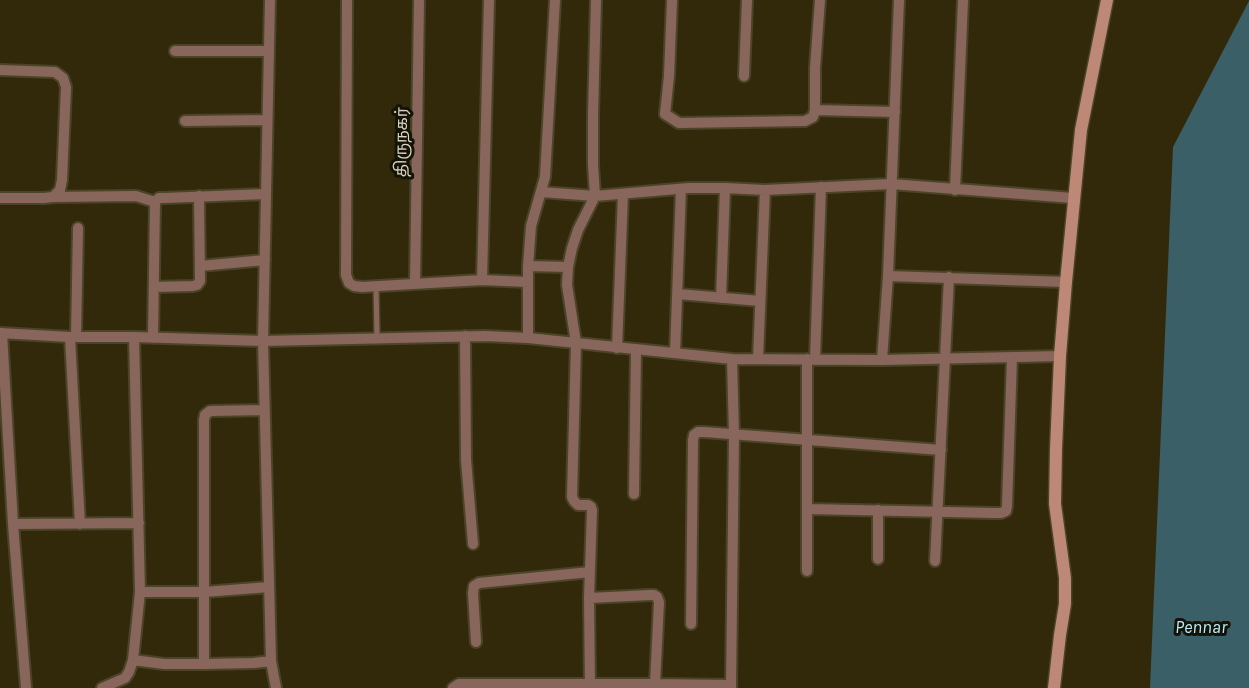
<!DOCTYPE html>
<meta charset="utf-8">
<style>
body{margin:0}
canvas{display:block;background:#31290a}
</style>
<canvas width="1249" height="688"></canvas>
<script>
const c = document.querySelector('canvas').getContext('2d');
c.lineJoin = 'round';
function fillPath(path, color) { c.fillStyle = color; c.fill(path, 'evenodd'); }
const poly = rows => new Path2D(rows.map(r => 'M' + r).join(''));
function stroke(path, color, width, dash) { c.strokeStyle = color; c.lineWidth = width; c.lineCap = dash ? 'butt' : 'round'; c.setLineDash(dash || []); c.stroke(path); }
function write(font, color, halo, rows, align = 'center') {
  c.font = font + ' Karla,"Noto Sans Tamil",sans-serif'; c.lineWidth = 6; c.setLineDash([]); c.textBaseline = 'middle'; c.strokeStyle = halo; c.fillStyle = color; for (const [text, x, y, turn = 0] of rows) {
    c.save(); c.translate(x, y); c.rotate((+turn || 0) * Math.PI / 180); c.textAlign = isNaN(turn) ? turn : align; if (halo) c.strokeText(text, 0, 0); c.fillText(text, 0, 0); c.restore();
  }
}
const water = poly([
 [1249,1,1249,688,1150,688,1173,147]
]);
const service = poly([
 [376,286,377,338]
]);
const minor = poly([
 [270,0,263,341,271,661,276,688],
 [347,0,346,275,349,283,354,286,362,287,482,280,528,282],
 [672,0,669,76,665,114,679,123,805,121,813,117,815,110,895,112],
 [175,51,269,51],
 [0,70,55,72,63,78,66,87,62,180,60,190,53,197,44,198,0,198],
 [744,76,747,0],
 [815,110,815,68,820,0],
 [185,121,267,120],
 [955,190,963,0],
 [541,192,595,196,689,188,725,188,765,190,891,184,1073,198],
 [53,197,136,196,155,202],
 [200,266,265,260],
 [528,266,531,226,545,177,555,0],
 [888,276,1066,282],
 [482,280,489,0],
 [415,284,419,0],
 [154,287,193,286,197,285,200,281,199,196],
 [678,294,760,301],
 [721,298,725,188],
 [0,333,70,337,134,337,263,341,485,336,528,338,732,359,882,360,1060,356],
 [2,333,13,524,26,688],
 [465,336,466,460,473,544],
 [70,337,80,524],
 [76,337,78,228],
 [153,338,155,202,159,198,164,198,266,194],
 [528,338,528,266,568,267],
 [617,348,623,194],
 [675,353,681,189],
 [758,358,765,190],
 [807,359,807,571],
 [815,359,821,187],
 [882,360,888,276,899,0],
 [634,494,636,350],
 [807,509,994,513,1001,513,1006,511,1007,506,1012,357],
 [13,524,139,523],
 [878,559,878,510],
 [935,561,949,277],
 [140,592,204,592,269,587],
 [589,598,650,595,654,595,657,597,659,602,655,684,731,685],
 [691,624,693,440,694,435,698,432,704,432,941,450],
 [476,642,473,593,474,586,479,583,590,572],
 [133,660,140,592,134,337],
 [204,664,204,420,205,415,210,411,264,410],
 [102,688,125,678,129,672,133,660,164,664,204,664,254,663,271,661],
 [453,688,459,684,517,684],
 [517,688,517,684,655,684,655,688],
 [590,688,589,598,592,510,591,507,588,505,578,505,574,501,572,497,576,343,567,285,568,267,572,248,578,230,595,196,593,165,593,115,596,0],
 [731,688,734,435,732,359]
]);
const secondary = poly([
 [1054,688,1060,635,1065,604,1065,578,1055,504,1056,449,1060,356,1066,282,1081,130,1107,0]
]);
const streetNames = [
 ["திருநகர்",402,142,-89]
];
const waterNames = [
 ["Pennar",1201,628]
];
fillPath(water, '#3a5f66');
stroke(service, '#4c4428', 8);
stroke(minor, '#4c4428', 14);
stroke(secondary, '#4c4428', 15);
stroke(service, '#88665b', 5);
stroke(minor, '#88665b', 10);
stroke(secondary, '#bd8876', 12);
write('16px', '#d9d4c3', '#151206', streetNames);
write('italic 18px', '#b7effb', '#151206', waterNames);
</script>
